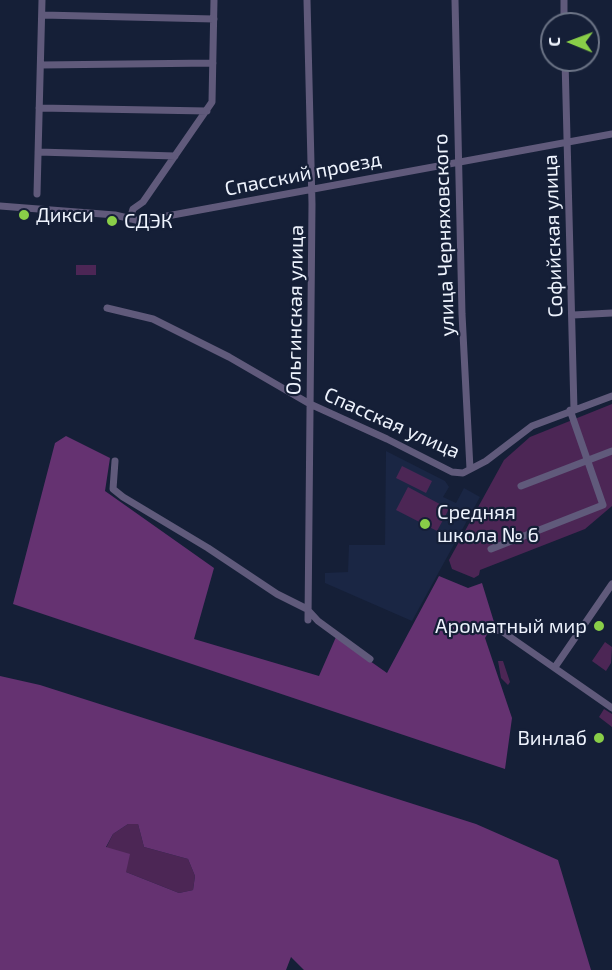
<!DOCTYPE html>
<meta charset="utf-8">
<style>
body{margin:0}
#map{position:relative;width:612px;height:970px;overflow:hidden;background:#151f37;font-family:"Exo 2",sans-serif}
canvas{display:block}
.north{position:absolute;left:540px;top:12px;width:60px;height:60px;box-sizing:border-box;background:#151f37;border:2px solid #6c7486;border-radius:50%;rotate:271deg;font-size:16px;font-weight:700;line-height:24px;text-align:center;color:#eef3fd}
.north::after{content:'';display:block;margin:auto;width:21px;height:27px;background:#89ce48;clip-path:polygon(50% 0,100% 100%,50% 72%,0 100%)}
</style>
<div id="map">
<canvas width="612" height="970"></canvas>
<div class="north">С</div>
</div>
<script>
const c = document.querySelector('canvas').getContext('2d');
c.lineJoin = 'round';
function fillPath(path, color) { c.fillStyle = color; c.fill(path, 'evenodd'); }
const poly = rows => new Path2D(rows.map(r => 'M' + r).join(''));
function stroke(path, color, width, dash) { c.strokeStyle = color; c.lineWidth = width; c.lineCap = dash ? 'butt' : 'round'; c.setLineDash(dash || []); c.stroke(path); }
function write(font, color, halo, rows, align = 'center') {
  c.font = font + ' "Exo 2",sans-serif'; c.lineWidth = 4.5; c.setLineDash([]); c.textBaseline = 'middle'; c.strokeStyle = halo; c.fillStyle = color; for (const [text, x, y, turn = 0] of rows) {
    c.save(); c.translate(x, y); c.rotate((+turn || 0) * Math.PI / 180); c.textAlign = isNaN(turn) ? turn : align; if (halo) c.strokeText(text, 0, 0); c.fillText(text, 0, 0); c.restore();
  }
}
const built = poly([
 [386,451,445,481,449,487,443,497,456,503,464,488,480,497,412,621,325,583,325,573,348,572,349,545,385,545]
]);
const green = poly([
 [76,265,96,265,96,275,76,275],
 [612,404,612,506,585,529,480,570,479,575,474,578,452,569,449,560,504,460,530,437],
 [402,466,432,481,426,493,396,478],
 [408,487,449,509,437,531,396,510],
 [605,642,612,647,611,663,606,671,592,661],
 [498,661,503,661,510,682,508,685,501,678],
 [604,709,612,714,612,727,599,717],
 [128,824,138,824,144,847,188,859,195,876,193,890,179,893,126,872,106,848,113,834]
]);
const forest = poly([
 [66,436,110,458,105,491,214,568,194,639,319,676,336,637,387,673,439,576,468,588,482,583,494,622,485,638,512,718,505,769,13,604,55,443],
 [0,676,40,685,476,824,558,860,591,970,304,970,291,957,286,970,0,970],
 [128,824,138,824,144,847,188,859,195,876,193,890,179,893,126,872,130,854,106,847,113,834]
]);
const minor = poly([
 [307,0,312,204,308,620],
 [455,0,462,314,470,469],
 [564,0,564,24],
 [42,15,214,19],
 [565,60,574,410],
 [41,65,213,63],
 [39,108,207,111],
 [38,152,175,156],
 [37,194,42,0],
 [0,206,115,215,140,221,612,134],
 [130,219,133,209,143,202,212,102,214,0],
 [107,308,153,319,229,357,310,404,387,439,452,472,463,473,486,461,532,426,612,396],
 [573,315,612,313],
 [115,461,113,489,123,497,208,548,277,594,307,609,318,621,370,659],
 [521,486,612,451],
 [491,549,603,505,570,410],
 [489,631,500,630,612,708],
 [555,667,612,584]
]);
const markers = [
 [24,215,6,"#89ce48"],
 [112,221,6,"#89ce48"],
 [425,524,6,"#89ce48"],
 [599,626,6,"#89ce48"],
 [599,738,6,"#89ce48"]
];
const streetNames = [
 ["Спасский проезд",303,174,-11],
 ["улица Черняховского",444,235,-92],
 ["Софийская улица",553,236,-92],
 ["Ольгинская улица",295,310,-89],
 ["Спасская улица",392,423,24]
];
const poiNames = [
 ["Дикси",36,215],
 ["СДЭК",124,221],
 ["Средняя",437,512],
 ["школа № 6",437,535],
 ["Ароматный мир",587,626,"right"],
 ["Винлаб",587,738,"right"]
];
fillPath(built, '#1a2644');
fillPath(green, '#4c2655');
fillPath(forest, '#653271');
stroke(minor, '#605a7b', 7);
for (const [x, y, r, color] of markers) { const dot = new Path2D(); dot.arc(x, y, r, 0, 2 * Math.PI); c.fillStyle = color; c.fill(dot); stroke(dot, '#151f37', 2); }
write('20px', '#eef3fd', '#151f37', streetNames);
write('20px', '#eef3fd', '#151f37', poiNames, 'left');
</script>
